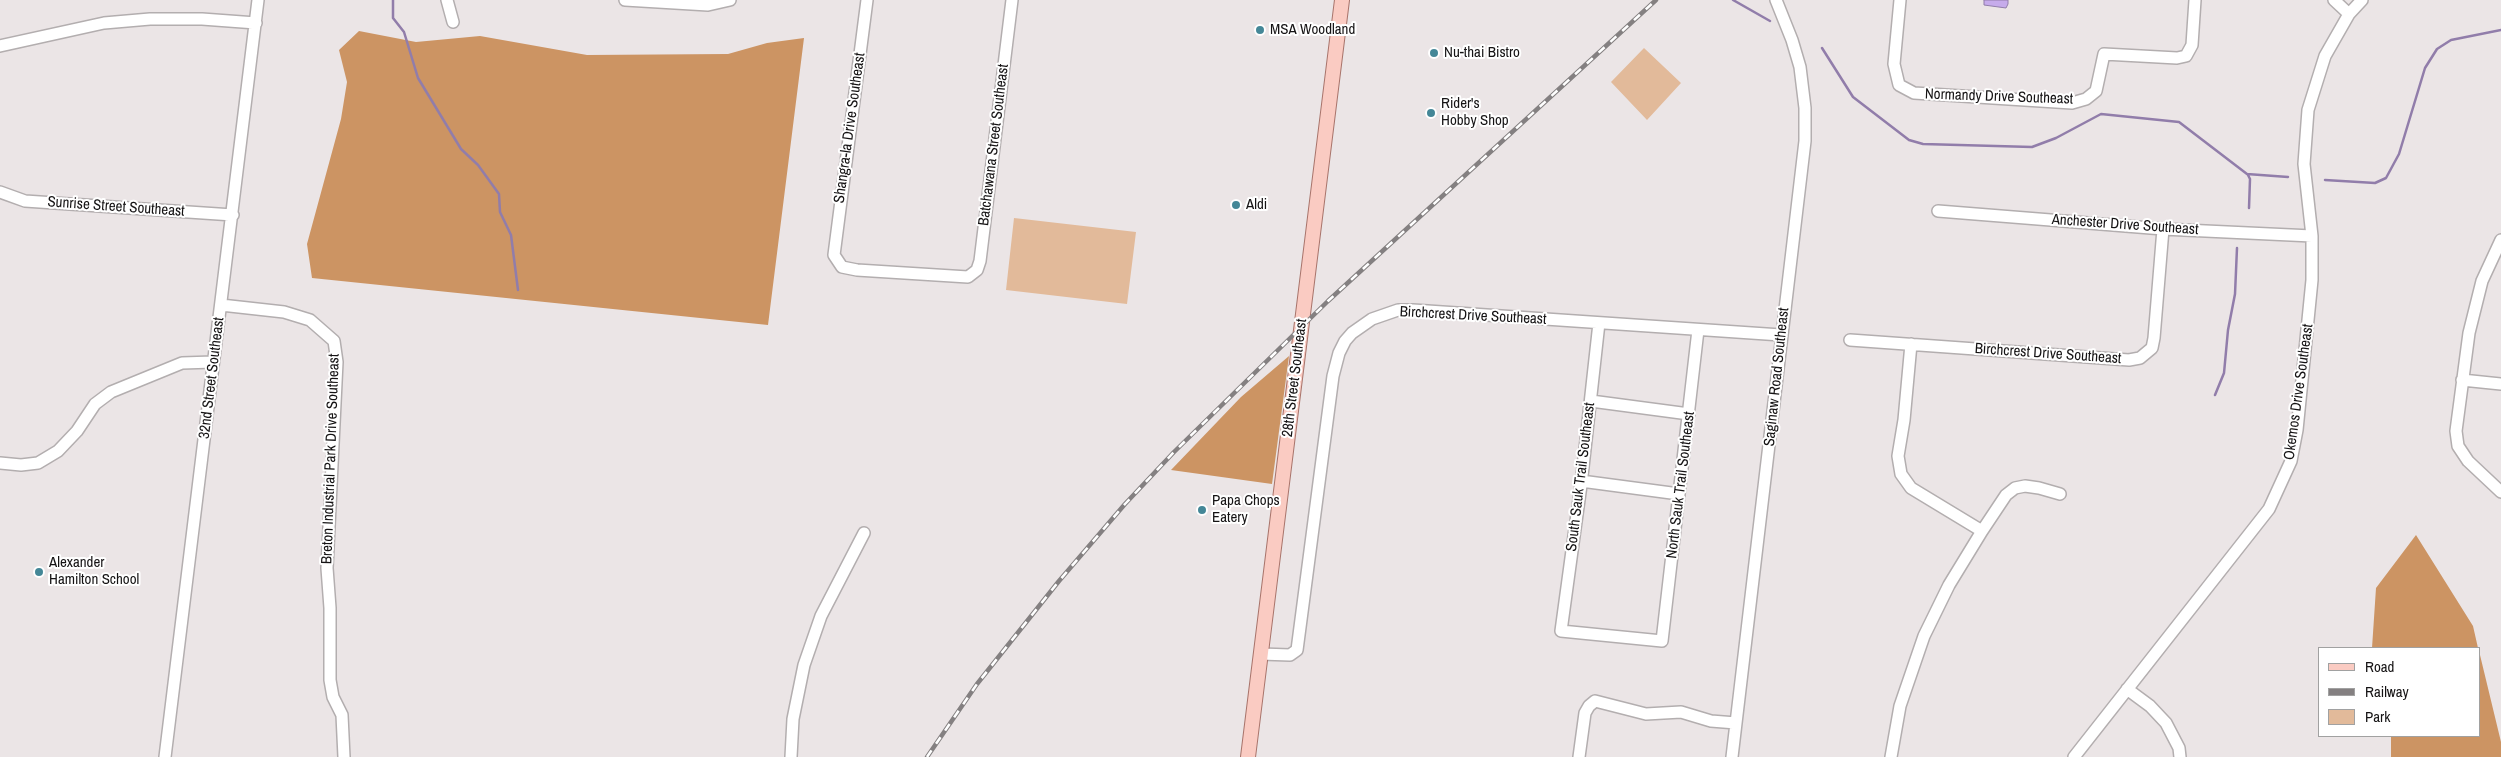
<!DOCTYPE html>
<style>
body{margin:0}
#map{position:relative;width:2501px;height:757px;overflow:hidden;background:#ebe5e6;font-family:"Archivo Narrow",sans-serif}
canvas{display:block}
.legend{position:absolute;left:2318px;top:647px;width:162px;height:90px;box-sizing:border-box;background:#fff;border:1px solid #a1a1a1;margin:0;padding:6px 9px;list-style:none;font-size:15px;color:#151314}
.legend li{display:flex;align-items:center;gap:10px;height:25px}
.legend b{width:25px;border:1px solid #a1a1a1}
</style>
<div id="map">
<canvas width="2501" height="757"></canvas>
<ul class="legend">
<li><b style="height:6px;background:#facbc2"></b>Road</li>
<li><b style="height:6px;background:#848081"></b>Railway</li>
<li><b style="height:14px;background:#e2ba9a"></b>Park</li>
</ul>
</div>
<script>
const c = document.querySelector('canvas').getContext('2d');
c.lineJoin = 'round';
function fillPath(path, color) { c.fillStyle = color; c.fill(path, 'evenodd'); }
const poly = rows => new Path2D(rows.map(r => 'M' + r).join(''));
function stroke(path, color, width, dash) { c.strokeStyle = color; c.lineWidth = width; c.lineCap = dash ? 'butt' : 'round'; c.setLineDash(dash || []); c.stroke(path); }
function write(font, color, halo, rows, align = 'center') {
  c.font = font + ' "Archivo Narrow",sans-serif'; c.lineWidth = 4; c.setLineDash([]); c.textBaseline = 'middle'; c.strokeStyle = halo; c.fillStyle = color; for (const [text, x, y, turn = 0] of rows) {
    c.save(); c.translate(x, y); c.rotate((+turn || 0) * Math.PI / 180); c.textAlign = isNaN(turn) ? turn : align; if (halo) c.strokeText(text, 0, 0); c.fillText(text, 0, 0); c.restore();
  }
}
const green = poly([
 [1644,48,1681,83,1647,120,1611,82],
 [1014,218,1136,232,1127,304,1006,290]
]);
const forest = poly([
 [359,31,416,42,480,36,587,55,728,54,767,43,804,38,768,325,312,278,307,244,341,119,347,82,339,50],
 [1289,356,1272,484,1171,470,1241,397],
 [2416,535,2473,626,2478,648,2372,648,2376,588],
 [2480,655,2501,742,2501,757,2391,757,2391,736,2480,736]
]);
const water = poly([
 [1984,0,2008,0,2008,4,2006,8,1984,5,1984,0]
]);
const stream = poly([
 [393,0,393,18,404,32,418,78,461,149,478,165,499,194,500,212,511,235,518,290],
 [1733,0,1770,21],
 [1822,48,1853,97,1909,140,1923,144,2032,147,2056,138,2101,114,2179,122,2247,174,2288,177],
 [2248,175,2250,179,2249,208],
 [2325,180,2375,183,2386,178,2399,154,2425,68,2437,49,2451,40,2501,30],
 [2215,395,2224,373,2228,330,2235,294,2237,248]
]);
const minor = poly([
 [447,0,453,22],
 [625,0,708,5,730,0],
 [867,0,834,255,842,267,857,270,968,277,977,270,980,261,1012,0],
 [1900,0,1894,64,1899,85,1914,93,2072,103,2086,99,2096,91,2104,54,2177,58,2186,56,2192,45,2195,0],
 [2334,0,2349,14],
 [0,46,104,23,150,19,202,19,256,23],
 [0,192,25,201,233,215],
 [1938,211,2163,229,2312,236],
 [2501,240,2482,281,2469,333,2456,431,2458,446,2468,461,2501,492],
 [221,305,284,312,310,320,334,341,337,362,327,568,330,608,330,680,333,697,342,715,344,757],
 [1599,323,1581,485,1561,631,1662,641,1698,330],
 [1850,340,2129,360,2140,358,2152,348,2154,338,2163,229],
 [1911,344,1904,420,1898,456,1901,474,1911,488,1982,531],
 [2462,380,2501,384],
 [1591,401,1689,414],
 [0,463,21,465,38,463,58,451,77,431,95,404,111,392,182,363,213,362],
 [1581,481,1679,494],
 [1261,654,1290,655,1297,650,1333,376,1339,353,1345,341,1352,333,1372,319,1398,310,1413,310,1781,335],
 [2127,689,2150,706,2166,723,2179,748,2180,757],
 [165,757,258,0],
 [791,757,793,719,804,665,821,616,864,533],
 [1579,757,1585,713,1589,706,1595,701,1646,714,1681,712,1711,721,1736,723],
 [1732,757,1805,141,1805,108,1800,67,1792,40,1776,0],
 [1891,757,1900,706,1924,636,1949,585,1982,531,2006,495,2015,488,2025,486,2039,488,2060,494],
 [2074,757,2269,509,2291,461,2297,430,2312,280,2312,236,2304,164,2308,110,2325,56,2349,14,2362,0]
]);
const major = poly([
 [1248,757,1342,0]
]);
const rail = poly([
 [927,757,977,684,1059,581,1125,504,1174,452,1328,301,1656,0]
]);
const markers = [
 [1260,30,5,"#448797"],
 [1434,53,5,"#448797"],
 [1431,113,5,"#448797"],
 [1236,205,5,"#448797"],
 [1202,510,5,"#448797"],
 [39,572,5,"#448797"]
];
const poiNames = [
 ["MSA Woodland",1270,30],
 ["Nu-thai Bistro",1444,53],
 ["Rider's",1441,104],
 ["Hobby Shop",1441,121],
 ["Aldi",1246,205],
 ["Papa Chops",1212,501],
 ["Eatery",1212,518],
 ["Alexander",49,563],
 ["Hamilton School",49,580]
];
const streetNames = [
 ["Normandy Drive Southeast",1999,97,2],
 ["Shangra-la Drive Southeast",850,128,-82],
 ["Batchawana Street Southeast",994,145,-83],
 ["Sunrise Street Southeast",116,207,4],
 ["Anchester Drive Southeast",2125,225,4],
 ["Birchcrest Drive Southeast",1473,316,3],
 ["Birchcrest Drive Southeast",2048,354,4],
 ["Saginaw Road Southeast",1777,377,-84],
 ["32nd Street Southeast",212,378,-83],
 ["28th Street Southeast",1295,378,-83],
 ["Okemos Drive Southeast",2299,392,-82],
 ["Breton Industrial Park Drive Southeast",331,459,-88],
 ["South Sauk Trail Southeast",1581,477,-83],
 ["North Sauk Trail Southeast",1681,485,-83]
];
fillPath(green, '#e2ba9a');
fillPath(forest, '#cc9463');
fillPath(water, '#c6abeb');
stroke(water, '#917daa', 1);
stroke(stream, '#917daa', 2.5);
stroke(minor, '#b3aeaf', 14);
stroke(major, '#a8746b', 16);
stroke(minor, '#fff', 11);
stroke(major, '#facbc2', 14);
stroke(rail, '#848081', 4.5);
stroke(rail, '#fff', 2.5, [8]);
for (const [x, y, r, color] of markers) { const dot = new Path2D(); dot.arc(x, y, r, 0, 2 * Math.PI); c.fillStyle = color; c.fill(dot); stroke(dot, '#fff', 2); }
write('15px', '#151314', '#fff', poiNames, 'left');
write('15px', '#151314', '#fff', streetNames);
</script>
